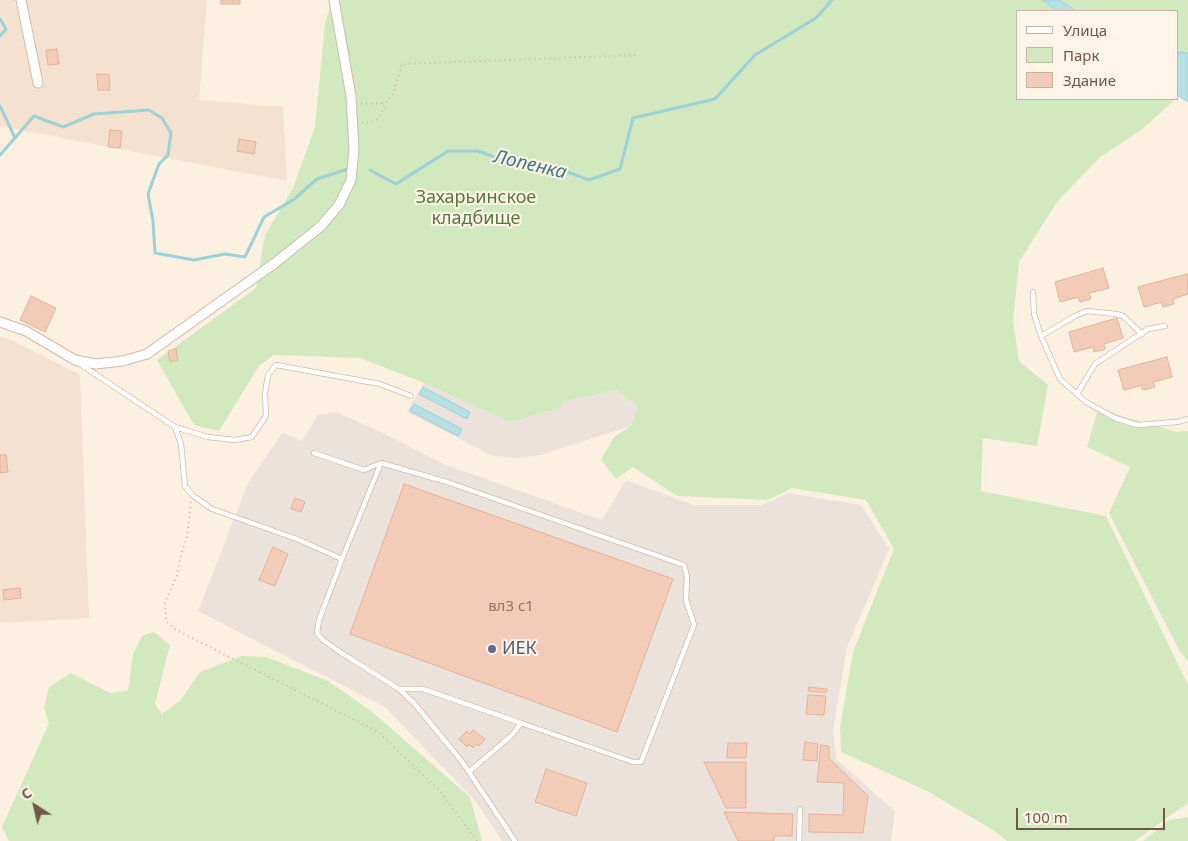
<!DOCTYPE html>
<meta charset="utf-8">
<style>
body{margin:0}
#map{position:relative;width:1188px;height:841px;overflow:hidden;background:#fcf0e1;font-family:"Noto Sans",sans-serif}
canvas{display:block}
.legend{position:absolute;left:1016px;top:10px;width:162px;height:90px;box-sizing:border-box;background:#fff4e7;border:1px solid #c7b4a7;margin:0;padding:6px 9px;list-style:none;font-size:15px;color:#735548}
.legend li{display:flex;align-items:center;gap:10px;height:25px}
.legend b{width:25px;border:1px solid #c7b4a7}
.north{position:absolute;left:10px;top:781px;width:50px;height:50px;-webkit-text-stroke:4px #fff4e7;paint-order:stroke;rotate:325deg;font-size:14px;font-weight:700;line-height:20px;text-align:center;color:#735548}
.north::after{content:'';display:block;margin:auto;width:18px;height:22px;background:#735548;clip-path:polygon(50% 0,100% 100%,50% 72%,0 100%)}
.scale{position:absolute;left:1016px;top:808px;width:149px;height:22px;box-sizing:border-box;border:2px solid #735548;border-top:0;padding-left:6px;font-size:15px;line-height:18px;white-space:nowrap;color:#735548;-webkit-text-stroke:4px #fff4e7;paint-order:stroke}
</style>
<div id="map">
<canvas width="1188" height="841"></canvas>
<ul class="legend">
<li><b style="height:6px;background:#fff"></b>Улица</li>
<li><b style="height:14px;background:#d2e9bf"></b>Парк</li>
<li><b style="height:14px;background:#f2ccb8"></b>Здание</li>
</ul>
<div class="north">С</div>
<div class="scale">100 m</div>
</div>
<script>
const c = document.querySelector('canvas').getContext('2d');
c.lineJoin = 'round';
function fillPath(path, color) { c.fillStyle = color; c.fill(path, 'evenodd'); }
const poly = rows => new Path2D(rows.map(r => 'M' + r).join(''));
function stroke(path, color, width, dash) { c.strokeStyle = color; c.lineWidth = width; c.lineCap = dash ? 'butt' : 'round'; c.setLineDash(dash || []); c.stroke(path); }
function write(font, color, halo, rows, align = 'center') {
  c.font = font + ' "Noto Sans",sans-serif'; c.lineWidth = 4; c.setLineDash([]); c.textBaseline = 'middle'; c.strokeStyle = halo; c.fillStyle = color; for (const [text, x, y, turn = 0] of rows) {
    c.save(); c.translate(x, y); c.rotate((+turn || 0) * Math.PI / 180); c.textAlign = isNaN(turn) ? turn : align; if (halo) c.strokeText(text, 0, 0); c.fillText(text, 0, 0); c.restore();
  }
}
const residential = poly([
 [0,0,207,0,199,100,283,107,287,181,0,126],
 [0,336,13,341,80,375,89,618,0,623]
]);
const industrial = poly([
 [424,383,509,422,563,402,616,388,638,407,631,426,540,455,520,458,493,456,407,412],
 [336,412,389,436,443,464,602,520,626,480,693,505,762,505,788,493,861,505,889,549,847,647,833,730,836,759,895,811,891,841,502,841,477,803,385,707,198,611,248,483,282,433,302,441,318,415]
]);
const green = poly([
 [332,0,1042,0,1058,11,1017,11,1017,99,1176,99,1141,130,1099,158,1057,202,1019,262,1013,321,1019,361,1048,385,1037,446,983,438,981,491,1106,516,1188,685,1188,803,1135,841,1007,841,993,830,927,791,841,752,840,728,853,652,894,549,866,500,792,488,768,500,677,496,633,467,616,479,601,460,614,437,631,426,638,407,616,389,563,402,560,408,509,422,424,383,360,358,274,355,259,366,219,431,194,425,157,360,256,288,265,235,293,188,315,127,325,23],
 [1059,0,1188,0,1188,53,1177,52,1177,11,1076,11],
 [1098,409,1177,432,1188,431,1188,662,1179,650,1109,513,1130,467,1087,447],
 [154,632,170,645,155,704,162,714,180,701,200,672,242,656,266,657,328,681,371,711,470,797,482,841,9,841,2,827,49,723,44,708,49,687,71,673,110,693,128,691,133,654,142,636],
 [1188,817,1188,841,1143,841,1169,820]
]);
const water = poly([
 [1042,0,1059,0,1076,11,1058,11,1042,0],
 [1177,52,1188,53,1188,102,1177,95,1177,52],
 [423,387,470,412,467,419,419,394,423,387],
 [414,404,462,429,458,436,410,411,414,404]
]);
const stream = poly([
 [0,19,6,29,0,36],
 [0,106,15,138],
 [0,155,34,116,63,127,94,114,149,110,162,118,171,133,168,155,159,164,148,194,153,221,155,253,194,260,225,254,245,257,264,217,293,200,317,179,348,169],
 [370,170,396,184,448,151,478,151,507,162,554,167,589,180,620,169,633,118,715,99,755,55,816,18,832,0]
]);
const building = poly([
 [221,0,240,0,240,4,221,4,221,0],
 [57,49,59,64,48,65,46,50,57,49],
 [97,74,109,74,110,90,98,90,97,74],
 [110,130,122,131,120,148,108,147,110,130],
 [239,139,256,142,254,154,237,151,239,139],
 [1103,268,1109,288,1089,293,1091,299,1080,302,1078,297,1060,302,1055,282,1103,268],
 [1187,274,1188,294,1173,299,1174,304,1163,307,1162,302,1144,307,1138,287,1187,274],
 [31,296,56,308,45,332,20,320,31,296],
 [1117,318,1123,338,1104,344,1105,349,1094,352,1093,347,1074,352,1069,332,1117,318],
 [176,349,178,360,170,362,168,351,176,349],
 [1167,357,1172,377,1153,382,1155,387,1143,390,1142,385,1124,390,1118,370,1167,357],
 [0,455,6,455,8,472,0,473,0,455],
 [404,484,673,579,617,732,350,634,404,484],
 [295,498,305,502,301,512,291,509,295,498],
 [273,547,288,554,275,586,259,580,273,547],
 [20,588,21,598,4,600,3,590,20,588],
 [809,687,827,689,826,693,808,691,809,687],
 [808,695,826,696,824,715,806,714,808,695],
 [473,730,485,739,479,746,477,744,473,748,469,744,467,747,459,739,467,731,470,734,473,730],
 [805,742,818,744,817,761,803,760,805,742],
 [728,743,747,743,746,758,727,758,728,743],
 [821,745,829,746,829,758,868,796,863,833,809,832,809,814,843,815,844,783,817,782,821,745],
 [704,762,746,762,746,808,726,808,704,762],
 [546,769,587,783,576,816,535,802,546,769],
 [724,812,793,814,792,836,774,836,774,841,738,841,724,812]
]);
const path = poly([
 [361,104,386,103],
 [362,123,372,122,379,118,386,103,394,92,402,64,638,55],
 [191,502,187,537,181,554,177,576,165,602,166,621,176,630,377,731,441,792,477,841]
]);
const lane = poly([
 [1033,292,1034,314,1041,336,1060,379,1086,402,1115,418,1137,425,1177,422,1188,419],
 [1041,336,1075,316,1087,311,1116,314,1123,316,1142,334],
 [80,364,175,427,181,444,185,486,192,495,212,509,297,539,342,559],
 [1077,394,1095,364,1148,329,1165,326],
 [175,427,208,437,235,440,252,437,266,416,265,393,268,375,276,365,380,384,411,396],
 [314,453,364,470,381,463,447,482,684,565,687,577,686,600,694,625,641,762,633,762,521,723,512,735,469,772],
 [381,463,342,559,319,620,317,633,323,640,340,652,399,689,414,703,463,763,515,841],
 [399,689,423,689,521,723],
 [799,841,800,809]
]);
const street = poly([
 [21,0,38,83],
 [0,322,26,331,75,360,96,364,123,361,147,354,275,263,321,226,339,205,351,180,354,149,351,96,334,0]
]);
const markers = [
 [492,649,5,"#5c6f8a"]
];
const numberNames = [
 ["вл3 с1",511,607]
];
const parkNames = [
 ["Захарьинское",476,198],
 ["кладбище",476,219]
];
const serviceNames = [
 ["ИЕК",502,649]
];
const waterNames = [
 ["Лопенка",530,165,13]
];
fillPath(residential, '#f4e1cf');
fillPath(industrial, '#ebe2dc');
fillPath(green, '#d2e9bf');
fillPath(water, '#b5e1e5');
stroke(water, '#9cd1d7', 1);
stroke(stream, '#9cd1d7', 3);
fillPath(building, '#f2ccb8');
stroke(building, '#e4b298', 1);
stroke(lane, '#cfb9ab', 6);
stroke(street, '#cfb9ab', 11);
stroke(path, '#d6af9c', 2, [1, 4]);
stroke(lane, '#fff', 4.5);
stroke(street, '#fff', 9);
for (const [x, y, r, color] of markers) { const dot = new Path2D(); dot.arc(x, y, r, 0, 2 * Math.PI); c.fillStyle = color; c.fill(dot); stroke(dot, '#fff4e7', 2); }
write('15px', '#937364', null, numberNames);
write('18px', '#547940', '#fff4e7', parkNames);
write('18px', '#4e5e75', '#fff4e7', serviceNames, 'left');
write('italic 19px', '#3f7880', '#fff4e7', waterNames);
</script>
